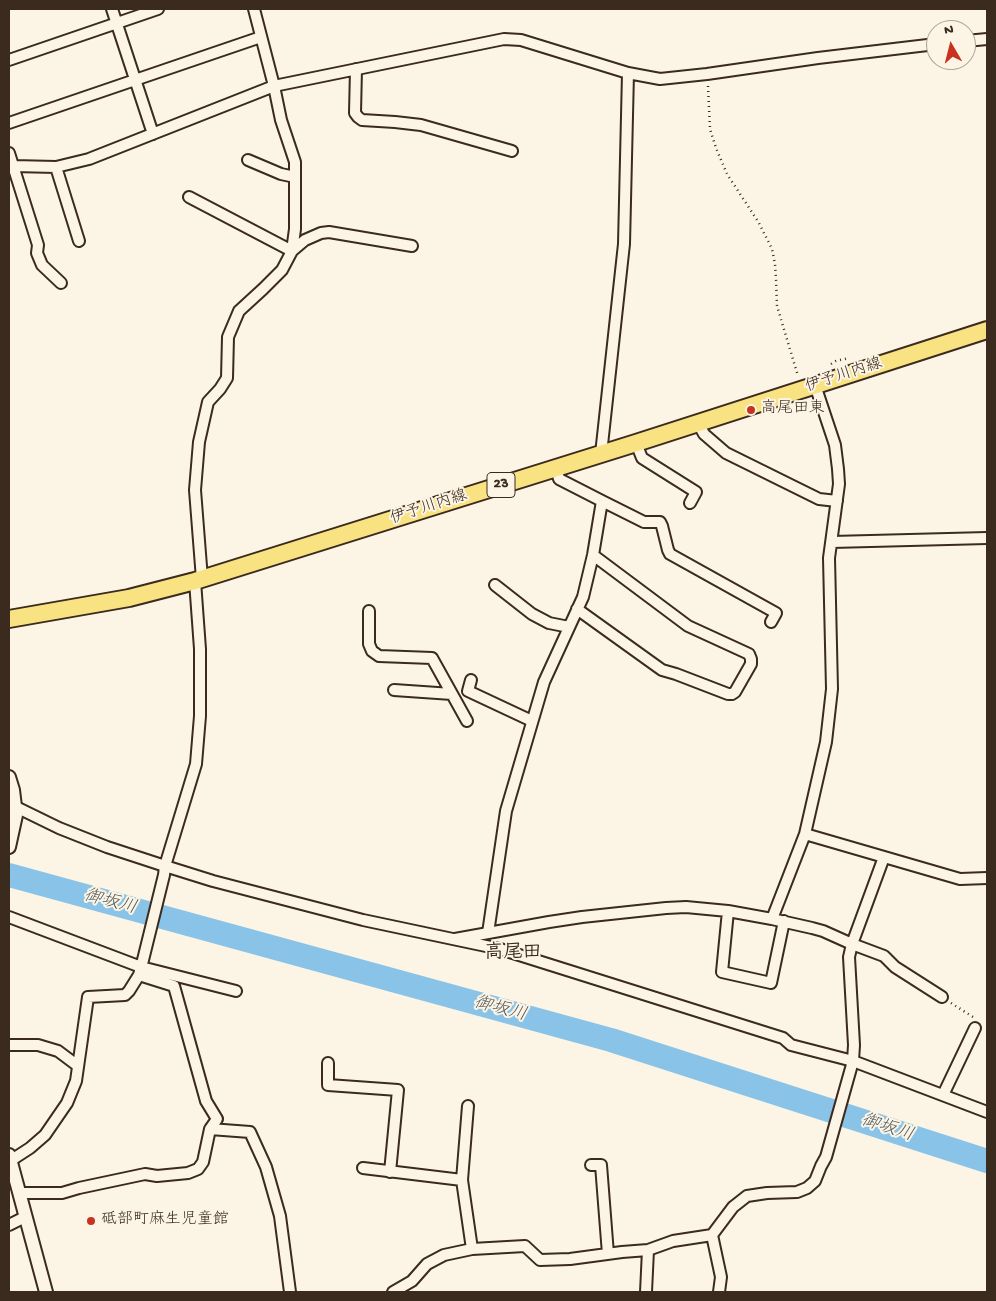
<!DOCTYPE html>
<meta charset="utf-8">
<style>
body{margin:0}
#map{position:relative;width:996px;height:1301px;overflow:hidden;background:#fcf5e5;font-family:"Gochi Hand",sans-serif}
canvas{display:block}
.frame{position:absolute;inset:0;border:10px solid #3b2a1e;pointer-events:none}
.north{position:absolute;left:926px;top:20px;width:50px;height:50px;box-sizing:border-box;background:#fcf5e5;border:1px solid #afa495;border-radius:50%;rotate:352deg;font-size:14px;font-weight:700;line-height:20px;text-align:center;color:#3b2a1e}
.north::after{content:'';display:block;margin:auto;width:18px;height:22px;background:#c8321e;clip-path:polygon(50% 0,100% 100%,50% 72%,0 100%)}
</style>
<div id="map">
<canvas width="996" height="1301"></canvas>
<div class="frame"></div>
<div class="north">N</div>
</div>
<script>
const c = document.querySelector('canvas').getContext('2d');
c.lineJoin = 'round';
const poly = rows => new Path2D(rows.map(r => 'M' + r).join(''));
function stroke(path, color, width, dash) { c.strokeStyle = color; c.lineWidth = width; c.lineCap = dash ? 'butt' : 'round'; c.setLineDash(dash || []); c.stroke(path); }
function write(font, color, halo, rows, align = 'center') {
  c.font = font + ' "Gochi Hand","Klee One",sans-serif'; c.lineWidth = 4; c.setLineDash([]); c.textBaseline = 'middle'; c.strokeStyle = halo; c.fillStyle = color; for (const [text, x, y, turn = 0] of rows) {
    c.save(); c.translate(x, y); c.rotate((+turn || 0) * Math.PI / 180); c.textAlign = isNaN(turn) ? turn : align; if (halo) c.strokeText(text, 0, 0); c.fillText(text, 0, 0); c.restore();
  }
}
const river = poly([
 [9,875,611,1040,987,1161]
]);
const path = poly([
 [708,86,710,129,716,148,727,174,759,223,772,249,775,264,776,279,777,306,798,376],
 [831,364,836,361,849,358],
 [951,1003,973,1017]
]);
const minor = poly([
 [112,9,153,134],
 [966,41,987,39],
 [9,60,158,9],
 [356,69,355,113,358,117,362,120,395,122,421,125,512,151],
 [9,123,261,37],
 [9,153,38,245,37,253,42,265,61,283],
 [248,160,281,174,295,177],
 [9,167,13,166,56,167,89,159,274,86,504,39,521,40,628,73,660,79,707,74,818,58,936,44],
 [56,167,79,241],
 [189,197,292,251,305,240,321,233,329,232,412,246],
 [698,423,704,434,726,453,819,499,837,501],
 [636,443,642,458,696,492,690,503],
 [601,454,624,244,628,73],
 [602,501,644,522,660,522,662,526,668,550,670,554,776,613,771,622],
 [832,542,987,538],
 [202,579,195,490,199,442,208,402,220,389,227,378,228,337,239,311,263,289,282,270,292,251,295,229,295,162,281,120,274,86,254,9],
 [195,581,200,649,200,716,196,764,165,866,164,875,143,960,139,975,174,986,206,1101,217,1119,210,1129,250,1132,266,1167,280,1216,290,1292],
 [495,585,532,614,549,623,569,627],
 [577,609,662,670,676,674,728,694,732,694,735,692,751,664,751,659,749,654,688,626,593,555],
 [369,611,369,644,372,651,379,656,432,658,467,721],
 [471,680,468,691,532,721],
 [394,690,452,694],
 [16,807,59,828,107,847,165,866,213,881,363,920,500,949,783,1038,791,1045,853,1061,987,1112],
 [805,834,960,879,987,878],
 [884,857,852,944,884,956,895,967,942,997],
 [728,911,722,972,771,983,784,921],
 [9,917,141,967,236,991],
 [772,919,805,834,826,742,832,689,829,558,839,484,838,469,835,445,815,385],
 [488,933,506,811,544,682,583,597,593,555,602,501,559,479,556,468],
 [9,1045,38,1045,58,1051,78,1066],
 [328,1063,328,1085,398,1090,390,1172],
 [943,1095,975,1028],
 [468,1106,462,1180,472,1249],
 [10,1161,30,1148,45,1135,67,1103,76,1081,88,997,125,995,129,991,139,975],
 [591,1165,601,1165,608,1254],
 [363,1168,462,1180],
 [19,1193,62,1193,79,1188,145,1174,157,1176,188,1173,198,1169,203,1162,210,1129],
 [9,1225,25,1217],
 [712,1235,721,1277,719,1292],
 [393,1292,412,1281,427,1264,444,1255,472,1249,525,1246,540,1260,570,1259,622,1252,648,1250,673,1241,712,1235,733,1207,747,1196,767,1193,797,1192,807,1188,815,1181,821,1166,826,1157,853,1061,854,1045,849,957,852,944,823,931,812,928,772,919,728,911,686,907,666,908,582,917,549,922,455,939],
 [646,1292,648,1250]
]);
const tertiary = poly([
 [9,777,13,790,16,815,9,847],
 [9,1155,46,1292]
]);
const primary = poly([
 [9,619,129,598,195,581,636,443,987,330]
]);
const markers = [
 [751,410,5,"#c8321e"],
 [91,1221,5,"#c8321e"]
];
const shields = [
 [501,485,28]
];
const shieldNames = [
 ["23",501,485]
];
const streetNames = [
 ["伊予川内線",844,376,-18],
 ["伊予川内線",429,508,-18]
];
const poiNames = [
 ["高尾田東",761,410],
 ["砥部町麻生児童館",101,1221]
];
const waterNames = [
 ["御坂川",110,903,15],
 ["御坂川",500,1010,15],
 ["御坂川",887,1129,18]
];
const quarterNames = [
 ["高尾田",513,954]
];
stroke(river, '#89c4e8', 24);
stroke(minor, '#3b2a1e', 14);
stroke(tertiary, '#3b2a1e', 16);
stroke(primary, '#3b2a1e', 20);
stroke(path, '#3b2a1e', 2.5, [1, 4]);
stroke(minor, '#fcf5e5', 10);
stroke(tertiary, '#fcf5e5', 12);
stroke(primary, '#f8e281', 16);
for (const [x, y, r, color] of markers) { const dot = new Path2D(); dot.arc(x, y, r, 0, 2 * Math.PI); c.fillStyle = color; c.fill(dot); stroke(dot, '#fcf5e5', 2); }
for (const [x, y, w] of shields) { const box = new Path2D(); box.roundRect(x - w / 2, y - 12.5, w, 25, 4); c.fillStyle = '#fcf5e5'; c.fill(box); stroke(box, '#3b2a1e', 1); }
write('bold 15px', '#3b2a1e', null, shieldNames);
write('16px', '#3b2a1e', '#fcf5e5', streetNames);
write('16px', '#3b2a1e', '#fcf5e5', poiNames, 'left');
write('italic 18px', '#52585b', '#fcf5e5', waterNames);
write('bold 19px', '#3b2a1e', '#fcf5e5', quarterNames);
</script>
